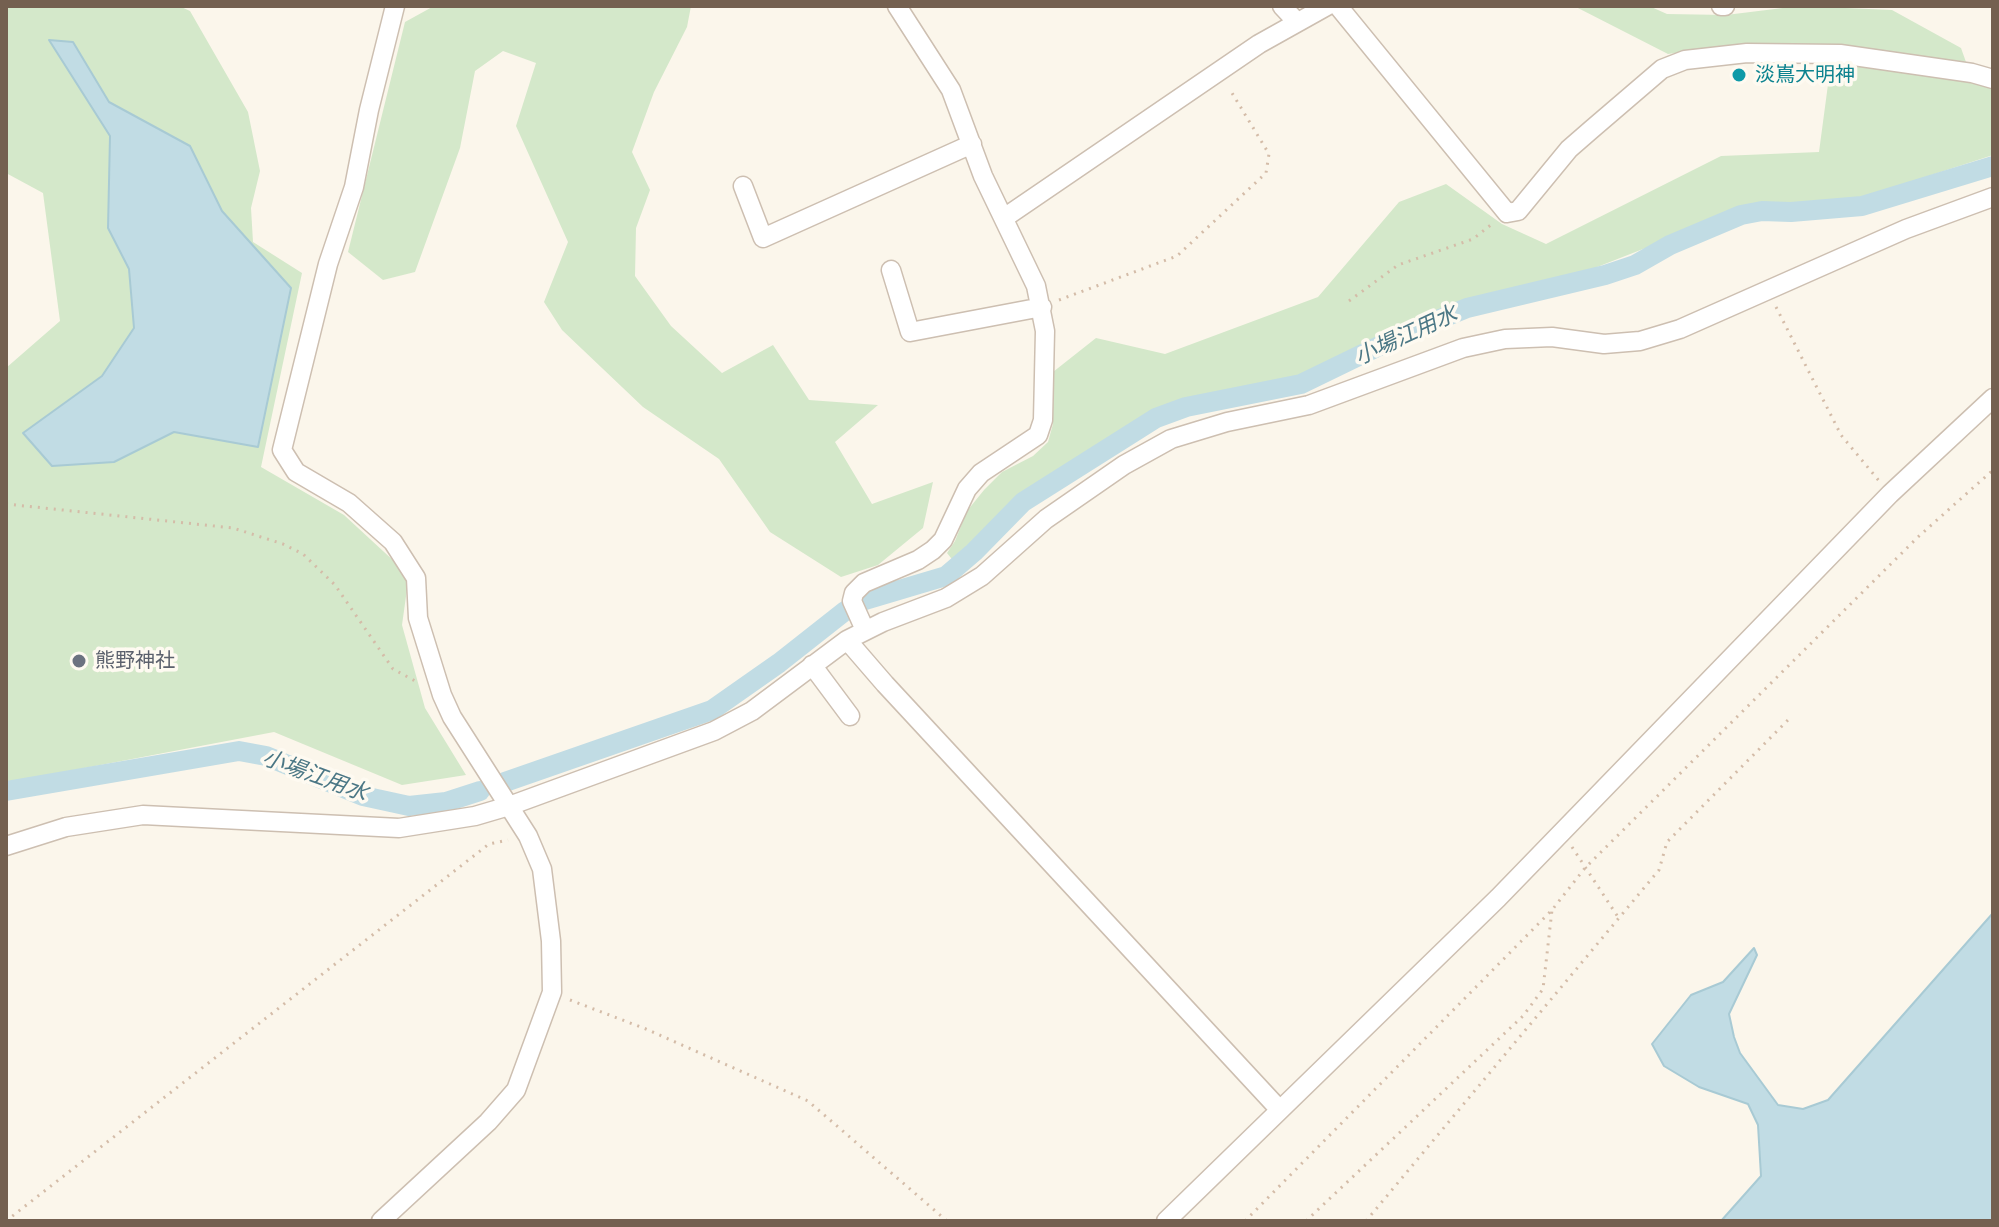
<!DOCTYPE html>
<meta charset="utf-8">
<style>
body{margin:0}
#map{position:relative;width:1999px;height:1227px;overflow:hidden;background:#fbf6eb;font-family:Montserrat,sans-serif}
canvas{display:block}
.frame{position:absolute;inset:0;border:8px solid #746050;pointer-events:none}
</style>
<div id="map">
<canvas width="1999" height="1227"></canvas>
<div class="frame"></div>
</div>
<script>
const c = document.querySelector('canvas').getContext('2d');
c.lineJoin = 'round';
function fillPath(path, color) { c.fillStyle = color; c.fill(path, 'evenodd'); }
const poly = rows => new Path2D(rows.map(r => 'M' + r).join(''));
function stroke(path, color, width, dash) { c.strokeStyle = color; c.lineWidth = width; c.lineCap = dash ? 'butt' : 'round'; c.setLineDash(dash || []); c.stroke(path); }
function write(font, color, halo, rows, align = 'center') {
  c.font = font + ' Montserrat,"Noto Sans JP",sans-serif'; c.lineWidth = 7; c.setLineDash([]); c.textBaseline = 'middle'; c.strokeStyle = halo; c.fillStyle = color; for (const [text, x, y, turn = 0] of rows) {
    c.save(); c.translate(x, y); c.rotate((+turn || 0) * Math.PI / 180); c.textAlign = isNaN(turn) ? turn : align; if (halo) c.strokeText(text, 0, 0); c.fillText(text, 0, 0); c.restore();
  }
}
const green = poly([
 [6,6,179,6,190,11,248,112,260,171,251,208,253,242,302,273,261,467,344,515,409,575,402,625,425,708,466,775,402,785,274,732,6,783,6,368,60,321,43,193,6,173],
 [434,6,691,6,687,27,654,92,632,152,650,190,636,228,635,276,671,326,722,373,773,345,809,400,878,405,835,442,872,504,933,482,923,528,878,565,841,577,770,532,719,459,643,407,562,330,544,302,568,242,516,126,536,63,503,51,475,71,460,148,415,272,383,280,348,252,405,22],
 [1574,6,1649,6,1667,14,1726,15,1799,6,1892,10,1961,48,1966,62,1837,45,1745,43,1668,54],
 [1831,62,1974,78,1993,86,1993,155,1864,197,1745,209,1564,280,1464,306,1407,329,1301,379,1185,401,1152,415,1011,504,955,563,947,553,955,541,967,511,984,490,1002,472,1033,456,1048,442,1053,424,1053,372,1096,338,1165,354,1318,297,1399,202,1446,184,1502,224,1546,244,1721,156,1819,152]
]);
const water = poly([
 [49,40,73,42,109,102,190,146,222,211,291,288,258,447,174,432,114,462,52,466,23,433,102,376,134,328,129,269,108,228,110,136,49,40],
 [1993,913,1993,1221,1721,1221,1761,1176,1758,1125,1748,1104,1699,1087,1664,1066,1652,1044,1691,995,1723,982,1754,948,1757,955,1729,1014,1734,1037,1740,1053,1778,1105,1803,1109,1828,1100,1993,913]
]);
const canal = poly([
 [862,601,946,576,974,552,1023,502,1156,418,1186,407,1301,384,1408,332,1467,308,1605,275,1635,265,1670,245,1741,215,1762,211,1791,212,1862,206,1993,166],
 [505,782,712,710,779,663,845,611],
 [6,791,239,751,266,756,363,796,409,806,446,802,480,791]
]);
const path = poly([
 [1059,300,1177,256,1266,173,1269,154,1229,88],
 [1349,301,1398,265,1473,239,1492,224],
 [1776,307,1841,435,1880,482],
 [6,504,233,528,283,544,303,554,335,585,393,669,417,682],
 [1572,847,1618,917],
 [570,1000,646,1029,808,1101,947,1221],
 [6,1221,489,844,508,840],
 [1245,1221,1552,910,1585,868,1918,537,1993,470],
 [1306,1221,1523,1016,1543,989,1552,910],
 [1366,1221,1659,870,1667,842,1792,716]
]);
const minor = poly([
 [1282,6,1297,22],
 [1338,6,1507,213,1518,211,1569,149,1592,129,1662,69,1685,60,1747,53,1840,54,1972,73,1993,79],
 [1721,6,1725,6],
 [743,186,763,238,972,144],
 [1004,218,1259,44,1327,6],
 [891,270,910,332,1042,307],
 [865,630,852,601,854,593,864,583,918,560,933,550,943,540,967,489,981,473,1038,435,1043,420,1045,331,1036,286,983,176,951,90,897,6],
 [847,640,885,684,1279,1109],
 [812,665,850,716],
 [6,846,66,827,143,815,399,828,475,816,509,806,714,731,752,711,847,640,883,622,946,598,982,576,1046,519,1124,465,1171,439,1227,422,1309,405,1463,348,1505,339,1552,337,1604,344,1640,341,1680,329,1906,229,1993,197],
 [381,1221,488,1122,516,1090,552,992,551,941,542,869,528,836,452,717,442,695,418,618,416,578,393,542,349,503,296,472,282,450,328,264,354,187,369,110,395,6],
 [1166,1221,1498,898,1890,494,1993,398]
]);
const markers = [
 [1739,75,8,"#0f9aa8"],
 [79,661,8,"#6b7280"]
];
const cultureNames = [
 ["淡嶌大明神",1755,75]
];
const worshipNames = [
 ["熊野神社",95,661]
];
const waterNames = [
 ["小場江用水",1406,336,-25],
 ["小場江用水",315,776,20]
];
fillPath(green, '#d4e8ca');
fillPath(water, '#c1dce4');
stroke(water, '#a8cad4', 2);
stroke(canal, '#c1dce4', 20);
stroke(minor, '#cdbfb1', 21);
stroke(path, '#d4bca8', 3, [2, 6]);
stroke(minor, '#fff', 18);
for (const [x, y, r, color] of markers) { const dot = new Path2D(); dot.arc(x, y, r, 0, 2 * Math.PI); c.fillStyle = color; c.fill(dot); stroke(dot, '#fefaf1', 3); }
write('20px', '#0d838f', '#fefaf1', cultureNames, 'left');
write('20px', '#5b616d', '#fefaf1', worshipNames, 'left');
write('italic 22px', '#4b7785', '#fefaf1', waterNames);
</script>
